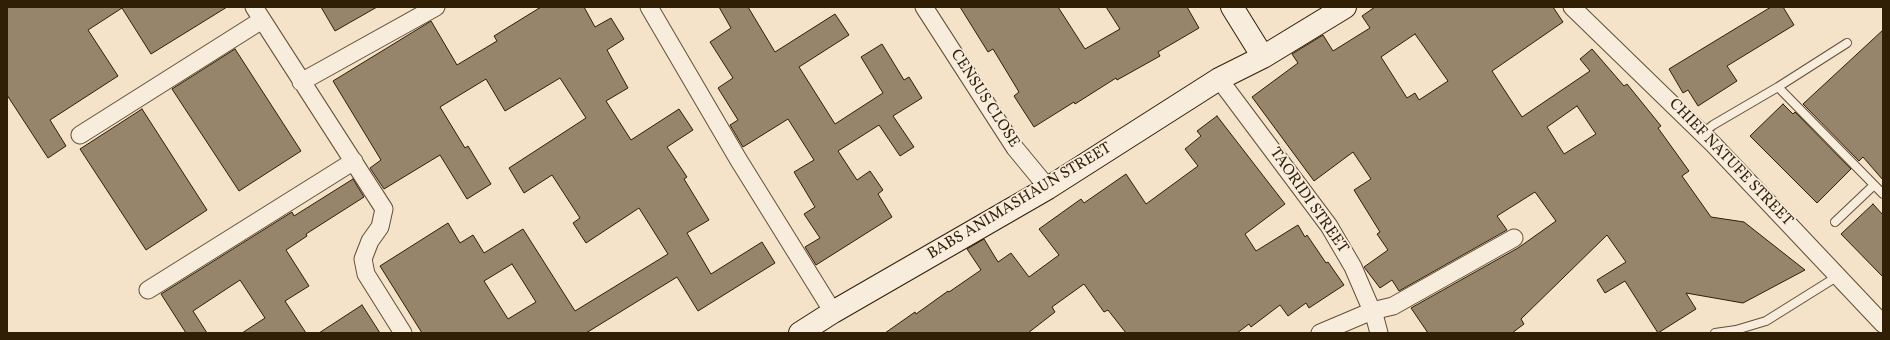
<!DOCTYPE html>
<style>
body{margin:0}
#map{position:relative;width:1890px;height:340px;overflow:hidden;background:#f4e2c9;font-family:Vollkorn,serif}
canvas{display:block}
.frame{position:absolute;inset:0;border:8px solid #301f05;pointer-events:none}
</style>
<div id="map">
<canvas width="1890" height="340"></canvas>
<div class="frame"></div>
</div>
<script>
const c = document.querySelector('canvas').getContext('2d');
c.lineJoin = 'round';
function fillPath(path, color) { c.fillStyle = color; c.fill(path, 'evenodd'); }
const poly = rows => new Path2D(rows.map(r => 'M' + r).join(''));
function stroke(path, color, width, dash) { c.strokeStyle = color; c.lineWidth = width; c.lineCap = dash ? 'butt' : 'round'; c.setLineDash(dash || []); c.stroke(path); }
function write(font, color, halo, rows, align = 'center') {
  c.font = font + ' Vollkorn,serif'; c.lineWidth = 3.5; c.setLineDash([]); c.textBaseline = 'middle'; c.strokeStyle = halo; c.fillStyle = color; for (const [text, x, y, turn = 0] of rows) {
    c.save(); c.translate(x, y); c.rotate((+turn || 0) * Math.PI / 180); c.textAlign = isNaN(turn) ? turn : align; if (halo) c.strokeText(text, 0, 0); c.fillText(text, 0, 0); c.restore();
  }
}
const building = poly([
 [7,7,227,7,151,54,122,8,88,30,118,76,50,120,66,146,48,158,7,95,7,7],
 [321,7,377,7,335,31,321,7],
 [541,7,584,7,595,27,611,18,624,39,607,50,628,88,606,101,631,140,679,109,693,130,667,147,687,177,684,179,709,220,687,233,711,274,762,242,775,263,698,311,677,277,586,333,422,333,380,266,448,223,460,243,473,235,484,253,523,229,575,311,668,254,639,208,586,243,573,223,580,218,552,175,524,193,509,168,586,118,560,78,505,111,486,79,440,107,465,148,468,146,491,184,467,199,440,155,384,189,370,168,381,160,333,81,431,21,457,65,497,41,494,36,541,7],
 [512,264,536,302,508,319,484,281,512,264],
 [719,7,748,7,775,52,835,14,849,35,799,67,835,124,883,93,861,57,882,44,904,80,909,77,922,98,893,116,914,147,900,156,879,125,838,151,857,180,870,171,883,190,878,194,892,217,816,265,805,247,820,238,804,214,815,207,794,172,814,160,788,119,743,147,730,125,738,120,718,88,733,78,710,42,731,28,719,7],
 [960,7,1058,7,1085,49,1120,29,1106,7,1187,7,1199,28,1158,52,1160,56,1117,80,1116,78,1075,104,1074,102,1034,127,1014,96,1019,92,993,49,988,52,960,7],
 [1375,7,1553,7,1563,22,1492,71,1522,117,1590,71,1580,59,1592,49,1624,86,1627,84,1661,126,1658,128,1689,171,1682,176,1711,217,1744,222,1805,270,1743,303,1686,293,1696,309,1658,333,1625,281,1605,293,1597,280,1626,262,1607,235,1521,319,1524,324,1512,333,1428,333,1411,308,1518,248,1556,221,1535,192,1497,216,1507,230,1399,291,1392,280,1380,288,1364,267,1388,250,1377,234,1380,232,1354,190,1371,179,1353,152,1314,181,1252,97,1298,63,1292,54,1323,35,1333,51,1370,28,1362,16,1375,7],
 [1415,34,1448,81,1419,100,1415,93,1407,98,1381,57,1415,34],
 [1577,106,1596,134,1564,154,1547,127,1577,106],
 [1771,7,1783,7,1794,25,1727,66,1737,81,1698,106,1688,90,1683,93,1669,69,1771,7],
 [1883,30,1883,180,1863,157,1859,161,1803,104,1883,30],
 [235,49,301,151,239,191,172,89,235,49],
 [1783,104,1793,114,1795,112,1851,169,1817,203,1750,136,1783,104],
 [142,109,207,210,146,250,80,149,142,109],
 [1217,116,1285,204,1245,234,1256,251,1298,225,1305,237,1307,235,1326,263,1328,262,1344,285,1309,308,1306,303,1288,316,1280,305,1251,327,1249,324,1237,333,1126,333,1108,310,1104,312,1084,284,1052,307,1055,312,1028,333,885,333,915,312,916,314,948,291,949,292,981,270,967,249,984,239,998,262,1011,253,1029,277,1059,255,1039,229,1081,199,1084,203,1126,174,1146,204,1198,166,1185,149,1201,136,1197,131,1217,116],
 [353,179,364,197,306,234,307,236,286,250,309,286,285,301,306,333,242,333,265,318,240,280,193,311,207,333,186,333,161,294,292,212,294,216,353,179],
 [1873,204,1883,215,1883,277,1841,234,1873,204],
 [362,305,380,333,319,333,362,305]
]);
const lane = poly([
 [1778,87,1847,43],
 [1703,133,1713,125,1778,87,1883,194],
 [1835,222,1874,185],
 [1715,333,1736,330,1766,321,1838,276]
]);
const street = poly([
 [254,7,384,209,380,227,370,241,363,259,366,274,403,333],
 [649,7,738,159,833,312],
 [924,7,1015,148,1048,188],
 [1572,7,1713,144,1883,324],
 [1219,79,1329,226,1353,267,1375,318,1379,333],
 [301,82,436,7],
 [80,135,262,20],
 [148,290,354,161],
 [1320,333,1372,311,1393,306,1514,238]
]);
const secondary = poly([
 [1232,7,1263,57],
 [800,333,833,312,1048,188,1219,79,1263,57,1345,7]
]);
const streetNames = [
 ["CENSUS CLOSE",984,99,57],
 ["CHIEF NATUFE STREET",1730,163,46],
 ["TAORIDI STREET",1308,201,55],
 ["BABS ANIMASHAUN STREET",1020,202,-31]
];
fillPath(building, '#96846b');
stroke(building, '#301f05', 1);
stroke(lane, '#615036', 10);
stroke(street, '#615036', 19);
stroke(secondary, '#301f05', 24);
stroke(lane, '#f8ecdc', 8);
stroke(street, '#f8ecdc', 17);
stroke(secondary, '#f8ecdc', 22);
write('16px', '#301f05', '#f8ecdc', streetNames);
</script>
